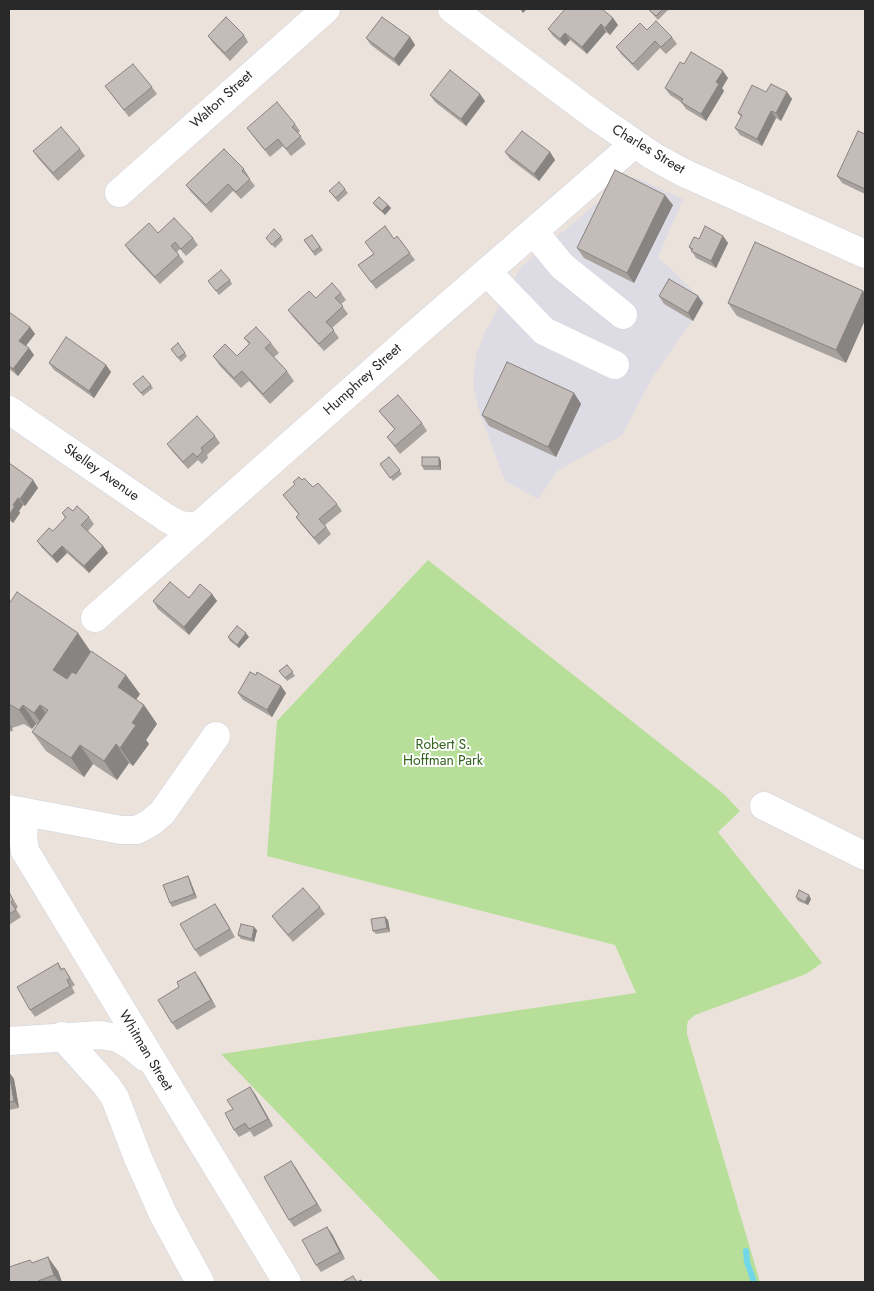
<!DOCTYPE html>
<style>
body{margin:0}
#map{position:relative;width:874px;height:1291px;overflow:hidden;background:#ebe2db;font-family:Jost,sans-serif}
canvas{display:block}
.frame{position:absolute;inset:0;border:10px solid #292929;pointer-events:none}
</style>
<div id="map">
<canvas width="874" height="1291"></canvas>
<div class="frame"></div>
</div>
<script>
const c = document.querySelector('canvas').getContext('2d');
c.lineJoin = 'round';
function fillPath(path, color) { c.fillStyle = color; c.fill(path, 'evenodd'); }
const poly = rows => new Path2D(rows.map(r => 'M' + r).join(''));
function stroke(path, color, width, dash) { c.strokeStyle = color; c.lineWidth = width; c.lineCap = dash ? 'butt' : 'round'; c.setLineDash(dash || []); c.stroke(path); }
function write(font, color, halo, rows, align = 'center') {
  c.font = font + ' Jost,sans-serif'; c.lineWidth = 4; c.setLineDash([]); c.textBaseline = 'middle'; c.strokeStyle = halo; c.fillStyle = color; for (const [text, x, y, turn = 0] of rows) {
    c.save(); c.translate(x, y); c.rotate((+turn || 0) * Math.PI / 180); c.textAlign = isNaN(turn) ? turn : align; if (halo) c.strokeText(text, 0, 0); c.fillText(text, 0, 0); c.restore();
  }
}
const industrial = poly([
 [629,178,639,179,683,199,658,257,705,302,652,378,622,435,557,471,538,499,505,481,480,414,473,385,476,356,485,332,521,267,623,181]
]);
const green = poly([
 [428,560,724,794,740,811,718,832,822,963,806,974,695,1015,688,1021,687,1025,687,1034,760,1282,441,1282,221,1054,636,993,615,945,267,856,277,721]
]);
const stream = poly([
 [746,1251,747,1262,754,1282]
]);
const minor = poly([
 [452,9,595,116,653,156,682,172,865,254],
 [119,193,326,9],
 [534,232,562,266,623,315],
 [487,272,544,331,615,365],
 [9,410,165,517,179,525,197,527],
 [95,618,413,336,634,144],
 [764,806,865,856],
 [9,809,121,830,137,830,150,823,162,813,216,736],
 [25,813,23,836,25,851,287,1282],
 [62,1036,107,1086,115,1098,138,1158,163,1214,200,1282],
 [9,1041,100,1035,118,1038,132,1046,145,1057]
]);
const wall = poly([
 [648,9,669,9,658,20],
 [613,18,618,25,610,35,606,32,587,54,570,40,565,46,553,36,548,29],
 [647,30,672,37,677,44,666,54,660,48,638,71,621,54,616,47],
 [244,35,248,42,230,61,213,43,208,36],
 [410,37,415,45,399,66,371,45,366,38],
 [684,64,728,78,722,88,724,91,706,121,686,109,681,102,670,95,665,88],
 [105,86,152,87,157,94,129,117],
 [766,92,787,92,792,99,781,121,776,118,762,146,740,135,735,128,741,117,738,113],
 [430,95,485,101,466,126,435,102],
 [295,124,300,131,298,133,306,144,291,156,283,146,270,157,252,135,247,128],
 [865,134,865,194,842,183,837,176],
 [80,149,85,156,58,181,38,158,33,151],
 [505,152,550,152,555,160,539,181,510,159],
 [244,169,249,177,248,177,255,186,241,199,233,191,211,213,191,192,186,185],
 [345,189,348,193,338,202,329,191],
 [373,203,388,205,391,208,385,215,376,207],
 [673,205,634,283,584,258,577,248],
 [158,233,193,238,198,245,186,256,180,249,177,252,184,262,160,284,130,252,125,245],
 [312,235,323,250,315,256,304,240],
 [281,236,283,240,275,248,266,238],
 [397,236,415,260,376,289,358,265],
 [723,236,728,243,716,268,696,258,689,247,699,239],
 [230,280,232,284,219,295,208,281],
 [863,291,865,294,865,320,846,363,737,316,728,303],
 [341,293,346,300,341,304,348,314,332,328,339,338,324,351,293,317,288,310,316,298],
 [659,296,703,303,693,321,664,304],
 [9,313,30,327,35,334,26,346,29,348,34,355,18,376,9,369],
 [244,338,271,343,279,353,274,357,287,371,294,381,270,404,249,381,241,388,220,366,213,356,237,356,249,344],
 [178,343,187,356,181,362,171,349],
 [49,363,106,365,111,372,94,398,54,370],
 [151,385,153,388,143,396,136,387],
 [574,393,581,404,556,457,489,426,482,415],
 [379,411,422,423,427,431,400,454,387,437,395,430],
 [215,436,220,443,207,455,208,458,202,464,198,460,188,469,172,451,167,444],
 [389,457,402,474,393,481,380,464],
 [441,461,441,470,424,470,422,466],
 [9,463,33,480,38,488,25,506,23,505,19,511,20,513,13,523,9,520],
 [302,480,337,504,342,511,325,525,331,534,319,545,301,524,296,517,299,515,283,495],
 [73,511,89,517,94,524,88,531,103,546,108,553,89,573,67,553,57,563,42,548,37,541,53,531,65,518,62,513],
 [212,594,217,601,189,635,158,609,153,601],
 [9,604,91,652,140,694,136,700,144,705,157,724,146,740,149,744,133,766,129,763,117,780,93,764,84,777,46,751,32,732,37,725,36,724,32,729,24,724,12,728,13,731,9,732],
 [228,637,249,637,239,648,230,641],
 [287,665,295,676,287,681,279,671],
 [256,675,281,686,286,693,272,717,243,700,238,693],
 [188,876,190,880,197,898,172,907,170,903],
 [9,892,18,907,16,909,21,917,9,925],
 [796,897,811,899,808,905,798,901],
 [215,904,235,937,200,957,195,950],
 [320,907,325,914,293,942,277,923,272,916],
 [385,917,388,920,390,932,376,934,373,931],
 [257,930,254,942,241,939,238,935],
 [58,963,62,969,64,968,75,985,72,987,75,993,35,1017,30,1010],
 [200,979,216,1007,177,1030,172,1023,179,987],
 [9,1072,14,1079,19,1108,9,1110],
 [255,1094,273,1126,254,1137,250,1131,239,1137,234,1130,233,1109],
 [291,1161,322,1211,294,1227,289,1220],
 [327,1227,332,1234,345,1259,321,1272,316,1265],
 [33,1263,58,1271,62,1282,9,1282]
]);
const shadedWall = poly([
 [520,9,527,9,523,13],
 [613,18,618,25,610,35,605,28],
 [601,24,606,32,587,54,582,47],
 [565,33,570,40,565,46,560,39],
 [410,37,415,45,399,66,394,59],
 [723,71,728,78,722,88,724,91,706,121,701,114,716,82],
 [787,92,792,99,781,121,776,113],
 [480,94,485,101,466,126,461,119],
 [771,111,776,118,762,146,757,139],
 [550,152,555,160,539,181,534,174],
 [665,195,673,205,634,283,627,273],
 [388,205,391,208,385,215,382,211],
 [723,236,728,243,716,268,711,261],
 [863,291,865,294,865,320,846,363,836,350],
 [698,296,703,303,693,321,688,313],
 [30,327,35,334,24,348,19,341],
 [29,348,34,355,18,376,13,369],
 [106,365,111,372,94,398,89,391],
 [574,393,581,404,556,457,548,447],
 [439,457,441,461,441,470,439,466],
 [33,480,38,488,25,506,20,499],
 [18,498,23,505,19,511,20,513,13,523,9,517,9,515,13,505],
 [62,546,67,553,57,563,52,556],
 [103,546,108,553,89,573,84,566],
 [212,594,217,601,189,635,184,627],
 [78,633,91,652,67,688,53,670],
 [246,633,249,637,239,648,237,645],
 [126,675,140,694,131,706,118,687],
 [281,686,286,693,272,717,267,710],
 [23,705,36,724,32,729,19,710],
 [40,705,53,724,47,732,34,713],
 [144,705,157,724,146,740,149,744,133,766,120,748,132,723],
 [9,723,12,728,13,731,9,725],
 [116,744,129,763,117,780,104,761],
 [80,745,93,764,84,777,71,758],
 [188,876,190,880,197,898,194,894],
 [809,895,811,899,808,905,805,902],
 [215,904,220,911,235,937,230,929],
 [385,917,388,920,390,932,387,928],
 [254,927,257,930,254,942,252,939],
 [195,972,200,979,216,1007,211,1000],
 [9,1072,14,1079,19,1108,14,1101],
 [250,1087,255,1094,273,1126,268,1119],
 [291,1161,296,1168,322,1211,317,1204],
 [327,1227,332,1234,345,1259,340,1252],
 [48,1257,58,1271,62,1282,59,1282,54,1275]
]);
const building = poly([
 [565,9,602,9,613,18,605,28,601,24,582,47,565,33,560,39,548,29,565,9],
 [648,9,663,9,656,16,648,9],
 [226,17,244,35,225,53,208,36,226,17],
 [382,17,410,37,394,59,366,38,382,17],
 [656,21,672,37,661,47,655,41,633,64,616,47,640,23,647,30,656,21],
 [691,52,723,71,716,82,719,84,701,114,681,102,683,99,665,88,680,62,684,64,691,52],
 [133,64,152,87,124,110,105,86,133,64],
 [450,70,480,94,461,119,430,95,450,70],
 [771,84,787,92,776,113,771,111,757,139,735,128,742,115,738,113,752,85,766,92,771,84],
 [277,102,295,124,292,127,301,136,286,149,278,139,265,150,247,128,277,102],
 [61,127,80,149,53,173,33,151,61,127],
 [522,131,550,152,534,174,505,152,522,131],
 [858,131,865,134,865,189,837,176,858,131],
 [224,149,244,169,242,171,250,179,236,192,228,184,206,205,186,185,224,149],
 [615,170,665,195,627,273,577,248,615,170],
 [339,182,345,189,336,198,329,191,339,182],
 [379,197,388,205,382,211,373,203,379,197],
 [174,218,193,238,181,249,175,242,171,246,179,255,155,277,125,245,149,223,158,233,174,218],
 [385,226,394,239,397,236,410,253,371,282,358,265,374,254,365,242,385,226],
 [705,226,723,236,711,261,691,251,693,249,689,247,694,237,699,239,705,226],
 [274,229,281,236,272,245,266,238,274,229],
 [312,235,320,247,313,252,304,240,312,235],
 [755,242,863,291,836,350,728,303,755,242],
 [221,270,230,280,216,291,208,281,221,270],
 [669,279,698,296,688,313,659,296,669,279],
 [332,283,341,293,335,298,343,306,326,322,334,330,319,344,288,310,309,291,316,298,332,283],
 [9,312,30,327,19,341,29,348,13,369,9,366,9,312],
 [256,327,271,343,265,348,287,371,263,394,242,371,234,378,213,356,225,344,237,356,250,343,244,338,256,327],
 [66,337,106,365,89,391,49,363,66,337],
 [178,343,185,353,178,358,171,349,178,343],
 [507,362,574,393,548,447,482,415,507,362],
 [143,376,151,385,141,393,133,384,143,376],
 [398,395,422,423,395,446,387,437,395,429,379,411,398,395],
 [197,416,215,436,201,448,203,451,197,457,193,453,183,462,167,444,197,416],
 [389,457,400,470,390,478,380,464,389,457],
 [422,457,439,457,439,466,422,466,422,457],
 [9,463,33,480,20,499,18,498,13,505,15,506,9,515,9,463],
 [299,477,302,480,304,478,313,487,318,483,337,504,319,519,326,527,314,538,296,517,299,514,283,495,295,484,293,482,299,477],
 [77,506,89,517,81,525,103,546,84,566,62,546,52,556,37,541,49,528,53,531,66,517,62,513,68,507,73,511,77,506],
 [170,582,189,598,200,584,212,594,184,627,153,601,170,582],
 [17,592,78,633,53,670,67,679,72,672,76,674,91,651,126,675,118,687,144,705,132,723,136,725,120,748,116,744,104,761,80,745,71,758,32,732,48,710,40,705,34,713,23,705,19,710,11,705,9,706,9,604,17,592],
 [237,626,246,633,237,645,228,637,237,626],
 [287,665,293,672,285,678,279,671,287,665],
 [250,672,256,675,257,672,281,686,267,710,238,693,250,672],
 [188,876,194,894,170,903,163,885,188,876],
 [303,888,320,907,288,935,272,916,303,888],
 [799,890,809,895,805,902,796,897,799,890],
 [9,892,13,900,11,902,16,910,9,914,9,892],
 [215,904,230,929,195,950,180,924,215,904],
 [385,917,387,928,373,931,371,919,385,917],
 [241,924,254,927,252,939,238,935,241,924],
 [58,963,61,970,64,968,70,978,67,980,70,986,30,1010,17,987,58,963],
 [195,972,211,1000,172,1023,158,1000,179,987,177,982,195,972],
 [9,1072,14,1101,9,1102,9,1072],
 [250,1087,268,1119,249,1129,245,1123,234,1130,225,1113,233,1109,227,1100,250,1087],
 [291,1161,317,1204,289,1220,264,1177,291,1161],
 [327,1227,340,1252,316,1265,302,1240,327,1227],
 [48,1257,54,1275,38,1281,38,1282,9,1282,9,1267,30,1260,32,1263,48,1257],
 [353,1276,357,1282,361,1280,362,1282,342,1282,353,1276]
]);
const streetNames = [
 ["Walton Street",222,100,-42],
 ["Charles Street",648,150,31],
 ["Humphrey Street",363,380,-42],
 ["Skelley Avenue",101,473,35],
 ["Whitman Street",145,1051,59]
];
const parkNames = [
 ["Robert S.",443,746],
 ["Hoffman Park",443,762]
];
fillPath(industrial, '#dddbe3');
fillPath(green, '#b8df99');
stroke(stream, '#72d6e9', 6);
stroke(minor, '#d0d5e1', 29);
stroke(minor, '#fff', 28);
fillPath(wall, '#a8a29e');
fillPath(shadedWall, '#888481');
fillPath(building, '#c3bcb8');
stroke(building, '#888481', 1);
write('14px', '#292929', '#fff', streetNames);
write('14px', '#32621c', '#fff', parkNames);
</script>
